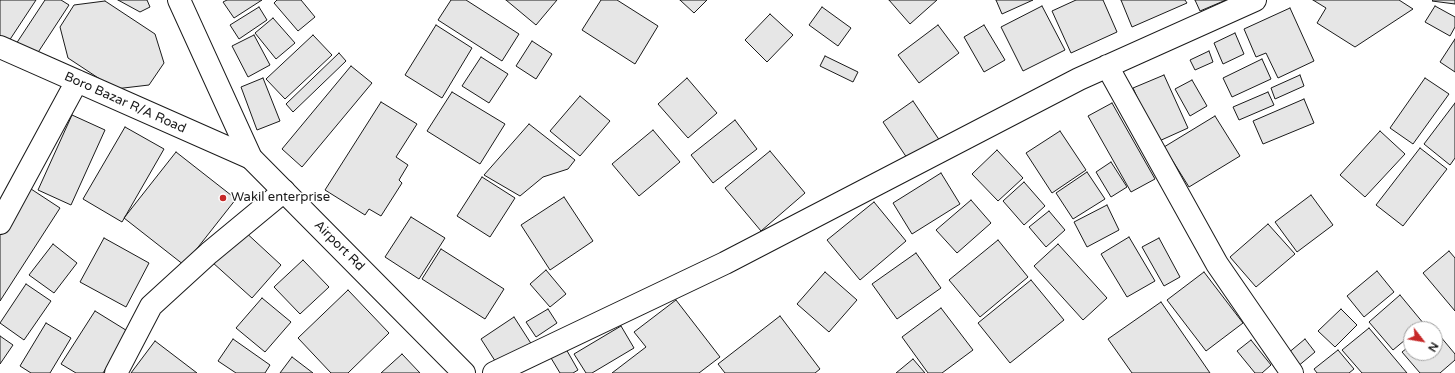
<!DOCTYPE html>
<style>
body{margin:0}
#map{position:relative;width:1455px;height:373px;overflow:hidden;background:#fff;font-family:"Varela Round",sans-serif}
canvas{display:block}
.north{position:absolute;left:1403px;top:321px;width:40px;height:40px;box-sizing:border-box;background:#fff;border:1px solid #a3a3a3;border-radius:50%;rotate:121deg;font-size:11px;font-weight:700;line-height:16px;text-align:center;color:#1a1a1a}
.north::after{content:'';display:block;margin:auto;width:14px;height:18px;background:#c62828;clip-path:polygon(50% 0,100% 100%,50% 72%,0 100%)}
</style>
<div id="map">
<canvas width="1455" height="373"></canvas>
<div class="north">N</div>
</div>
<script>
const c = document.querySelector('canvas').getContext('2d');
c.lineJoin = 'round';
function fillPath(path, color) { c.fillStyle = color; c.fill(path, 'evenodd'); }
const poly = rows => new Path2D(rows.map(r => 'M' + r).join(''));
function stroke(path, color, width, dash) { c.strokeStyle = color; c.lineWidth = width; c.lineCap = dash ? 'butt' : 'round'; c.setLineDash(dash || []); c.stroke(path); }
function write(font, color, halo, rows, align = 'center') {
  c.font = font + ' "Varela Round",sans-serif'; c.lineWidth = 3; c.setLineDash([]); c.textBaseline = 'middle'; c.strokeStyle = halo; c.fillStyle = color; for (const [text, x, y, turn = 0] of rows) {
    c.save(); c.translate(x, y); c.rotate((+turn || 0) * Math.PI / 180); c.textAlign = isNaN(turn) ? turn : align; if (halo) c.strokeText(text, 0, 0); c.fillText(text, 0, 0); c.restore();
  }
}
const building = poly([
 [0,0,36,0,7,44,0,39,0,0],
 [45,0,61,0,69,5,35,57,16,44,45,0],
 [118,0,147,0,150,7,140,12,118,0],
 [227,0,262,0,234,18,223,2,227,0],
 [277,0,301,0,315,17,298,31,274,3,277,0],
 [451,0,466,0,519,34,502,61,438,20,451,0],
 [506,0,557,0,536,25,506,0],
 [601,0,617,0,658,26,635,64,582,30,601,0],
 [680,0,707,0,694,13,680,0],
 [889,0,937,0,910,24,889,0],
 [996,0,1033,0,1002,14,996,0],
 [1076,0,1103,0,1117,32,1071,53,1052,11,1076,0],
 [1121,0,1185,0,1187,3,1132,27,1121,0],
 [1195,0,1226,0,1200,11,1195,0],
 [1313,0,1399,0,1413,9,1355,47,1317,23,1326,8,1313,0],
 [1433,0,1455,0,1455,4,1432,1,1433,0],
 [105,1,155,34,164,63,149,85,115,89,68,58,60,27,74,5,105,1],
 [1042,6,1065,50,1023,71,1001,27,1042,6],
 [1435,6,1455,17,1455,27,1450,36,1425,22,1435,6],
 [259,7,267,20,239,39,230,25,259,7],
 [822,7,851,28,838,46,809,25,822,7],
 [1290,8,1314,61,1278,78,1266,53,1256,57,1244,29,1290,8],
 [770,14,793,35,767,62,745,40,770,14],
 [273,18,295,43,276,59,255,33,273,18],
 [436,25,472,48,442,98,405,75,436,25],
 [938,25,959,53,919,83,898,55,938,25],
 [984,25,1005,60,984,72,964,37,984,25],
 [1235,33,1244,54,1223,64,1214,43,1235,33],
 [254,35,270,65,248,77,232,46,254,35],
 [313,35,332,55,285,99,266,79,313,35],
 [1455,39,1455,72,1440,62,1455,39],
 [532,41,552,54,536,79,516,66,532,41],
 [1209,51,1213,62,1195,70,1190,60,1209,51],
 [339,53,346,61,293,112,286,104,339,53],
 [825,56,858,72,853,82,820,66,825,56],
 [481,57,508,74,489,103,462,86,481,57],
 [1262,59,1271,79,1232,97,1223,78,1262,59],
 [351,66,372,83,302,167,282,149,351,66],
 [1164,75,1188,128,1157,142,1133,88,1164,75],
 [1300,75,1304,86,1275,99,1271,88,1300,75],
 [263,78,280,121,257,130,241,87,263,78],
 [687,78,717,113,688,138,658,104,687,78],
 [1425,78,1449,94,1413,144,1390,128,1425,78],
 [1192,80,1207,106,1190,116,1175,89,1192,80],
 [452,92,505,124,480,164,427,131,452,92],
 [1268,92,1274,105,1239,120,1233,107,1268,92],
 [580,96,610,121,580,156,550,131,580,96],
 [1304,99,1314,123,1263,144,1253,121,1304,99],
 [913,101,940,141,909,161,883,122,913,101],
 [381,102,417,124,396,157,408,165,399,180,402,183,381,216,369,209,365,215,325,190,381,102],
 [1112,103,1155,179,1131,192,1088,116,1112,103],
 [1455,103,1455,158,1450,165,1424,144,1455,103],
 [72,115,105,130,71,205,38,190,72,115],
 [1215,116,1240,156,1189,187,1164,147,1215,116],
 [735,120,757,149,713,183,691,155,735,120],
 [529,124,575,160,568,169,543,177,520,196,484,175,529,124],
 [125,127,164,149,122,222,83,199,125,127],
 [653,130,680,162,639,196,612,164,653,130],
 [1060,131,1086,170,1052,193,1026,153,1060,131],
 [1380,131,1405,154,1365,197,1340,175,1380,131],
 [1420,148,1447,169,1403,226,1376,205,1420,148],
 [997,150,1023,178,998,201,972,174,997,150],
 [770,151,805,193,761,231,725,188,770,151],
 [176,152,236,199,184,265,124,218,176,152],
 [1111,162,1127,187,1111,197,1096,172,1111,162],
 [1087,172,1105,199,1073,219,1056,193,1087,172],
 [941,173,960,204,912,234,893,203,941,173],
 [482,177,515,198,490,237,457,216,482,177],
 [1024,182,1045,206,1024,225,1003,201,1024,182],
 [28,187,60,208,0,301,0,229,28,187],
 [1311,195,1333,225,1297,252,1275,222,1311,195],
 [564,197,593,241,550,270,521,225,564,197],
 [971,200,991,223,957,253,936,230,971,200],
 [874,202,906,241,860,280,827,240,874,202],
 [1107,205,1119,230,1087,247,1074,222,1107,205],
 [1049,211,1065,230,1046,247,1029,227,1049,211],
 [411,217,445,238,419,279,385,257,411,217],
 [1268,224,1295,254,1256,287,1230,257,1268,224],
 [242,229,281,265,252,298,212,262,242,229],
 [1129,237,1155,281,1127,297,1101,254,1129,237],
 [104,238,149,263,126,307,80,282,104,238],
 [1159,238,1180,277,1164,286,1142,247,1159,238],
 [998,240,1028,277,980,317,949,280,998,240],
 [53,244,77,263,54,293,29,275,53,244],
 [1058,244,1107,298,1083,320,1034,266,1058,244],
 [441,249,504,289,485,319,422,279,441,249],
 [1449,251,1455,258,1455,311,1423,273,1449,251],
 [916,253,941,288,897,319,872,284,916,253],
 [303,260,329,287,300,314,274,287,303,260],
 [546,270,566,294,550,307,530,284,546,270],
 [1377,271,1394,292,1364,317,1347,296,1377,271],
 [825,272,857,300,829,332,797,304,825,272],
 [1204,272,1243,323,1206,351,1167,300,1204,272],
 [1031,280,1064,320,1010,363,978,323,1031,280],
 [26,284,51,301,24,340,0,323,26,284],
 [348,290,389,333,348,373,331,373,298,338,348,290],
 [1400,295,1424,324,1418,329,1411,329,1411,335,1393,350,1369,322,1400,295],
 [262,298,291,322,265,352,236,328,262,298],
 [676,300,720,357,699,373,612,373,646,347,634,332,676,300],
 [1161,302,1210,373,1132,373,1108,339,1161,302],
 [941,308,973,350,942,373,928,373,902,337,941,308],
 [548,309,557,323,536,337,526,322,548,309],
 [1341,309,1357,325,1335,347,1318,331,1341,309],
 [95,311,129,332,103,373,76,373,61,364,95,311],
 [780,316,820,369,815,373,725,373,718,364,780,316],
 [514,317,532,345,499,367,481,339,514,317],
 [46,323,71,338,50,373,31,373,20,366,46,323],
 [621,326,634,348,592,373,586,373,574,354,621,326],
 [1369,328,1407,373,1362,373,1342,350,1369,328],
 [1435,330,1455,354,1455,360,1440,373,1420,373,1402,352,1411,345,1411,353,1435,353,1435,330],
 [0,336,13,345,0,364,0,336],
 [233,339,270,365,265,373,236,373,218,361,233,339],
 [1305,339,1315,352,1297,367,1287,354,1305,339],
 [1251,340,1271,365,1262,373,1255,373,1237,351,1251,340],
 [155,341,197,373,131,373,155,341],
 [566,349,578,370,573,373,560,373,551,358,566,349],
 [1338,350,1354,369,1349,373,1317,373,1314,369,1338,350],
 [402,354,420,373,381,373,402,354],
 [292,357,313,373,280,373,292,357],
 [913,359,925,373,896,373,913,359]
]);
const minor = poly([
 [0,47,251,158],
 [1107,66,1217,264,1292,373],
 [0,223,77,81],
 [116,373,151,306,209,253,284,191],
 [494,373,725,263,1079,79,1255,0]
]);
const secondary = poly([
 [179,0,251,158,464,373]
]);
const markers = [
 [223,198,4,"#c62828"]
];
const streetNames = [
 ["Boro Bazar R/A Road",125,103,24],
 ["Airport Rd",339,246,45]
];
const poiNames = [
 ["Wakil enterprise",231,198]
];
fillPath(building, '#e6e6e6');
stroke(building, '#1a1a1a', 1);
stroke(minor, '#1a1a1a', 24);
stroke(secondary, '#1a1a1a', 24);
stroke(minor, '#fff', 22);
stroke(secondary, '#fff', 22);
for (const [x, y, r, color] of markers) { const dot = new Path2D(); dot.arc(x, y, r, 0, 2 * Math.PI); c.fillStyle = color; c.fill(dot); stroke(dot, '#fff', 1.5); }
write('13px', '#1a1a1a', '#fff', streetNames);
write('13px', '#1a1a1a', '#fff', poiNames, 'left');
</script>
